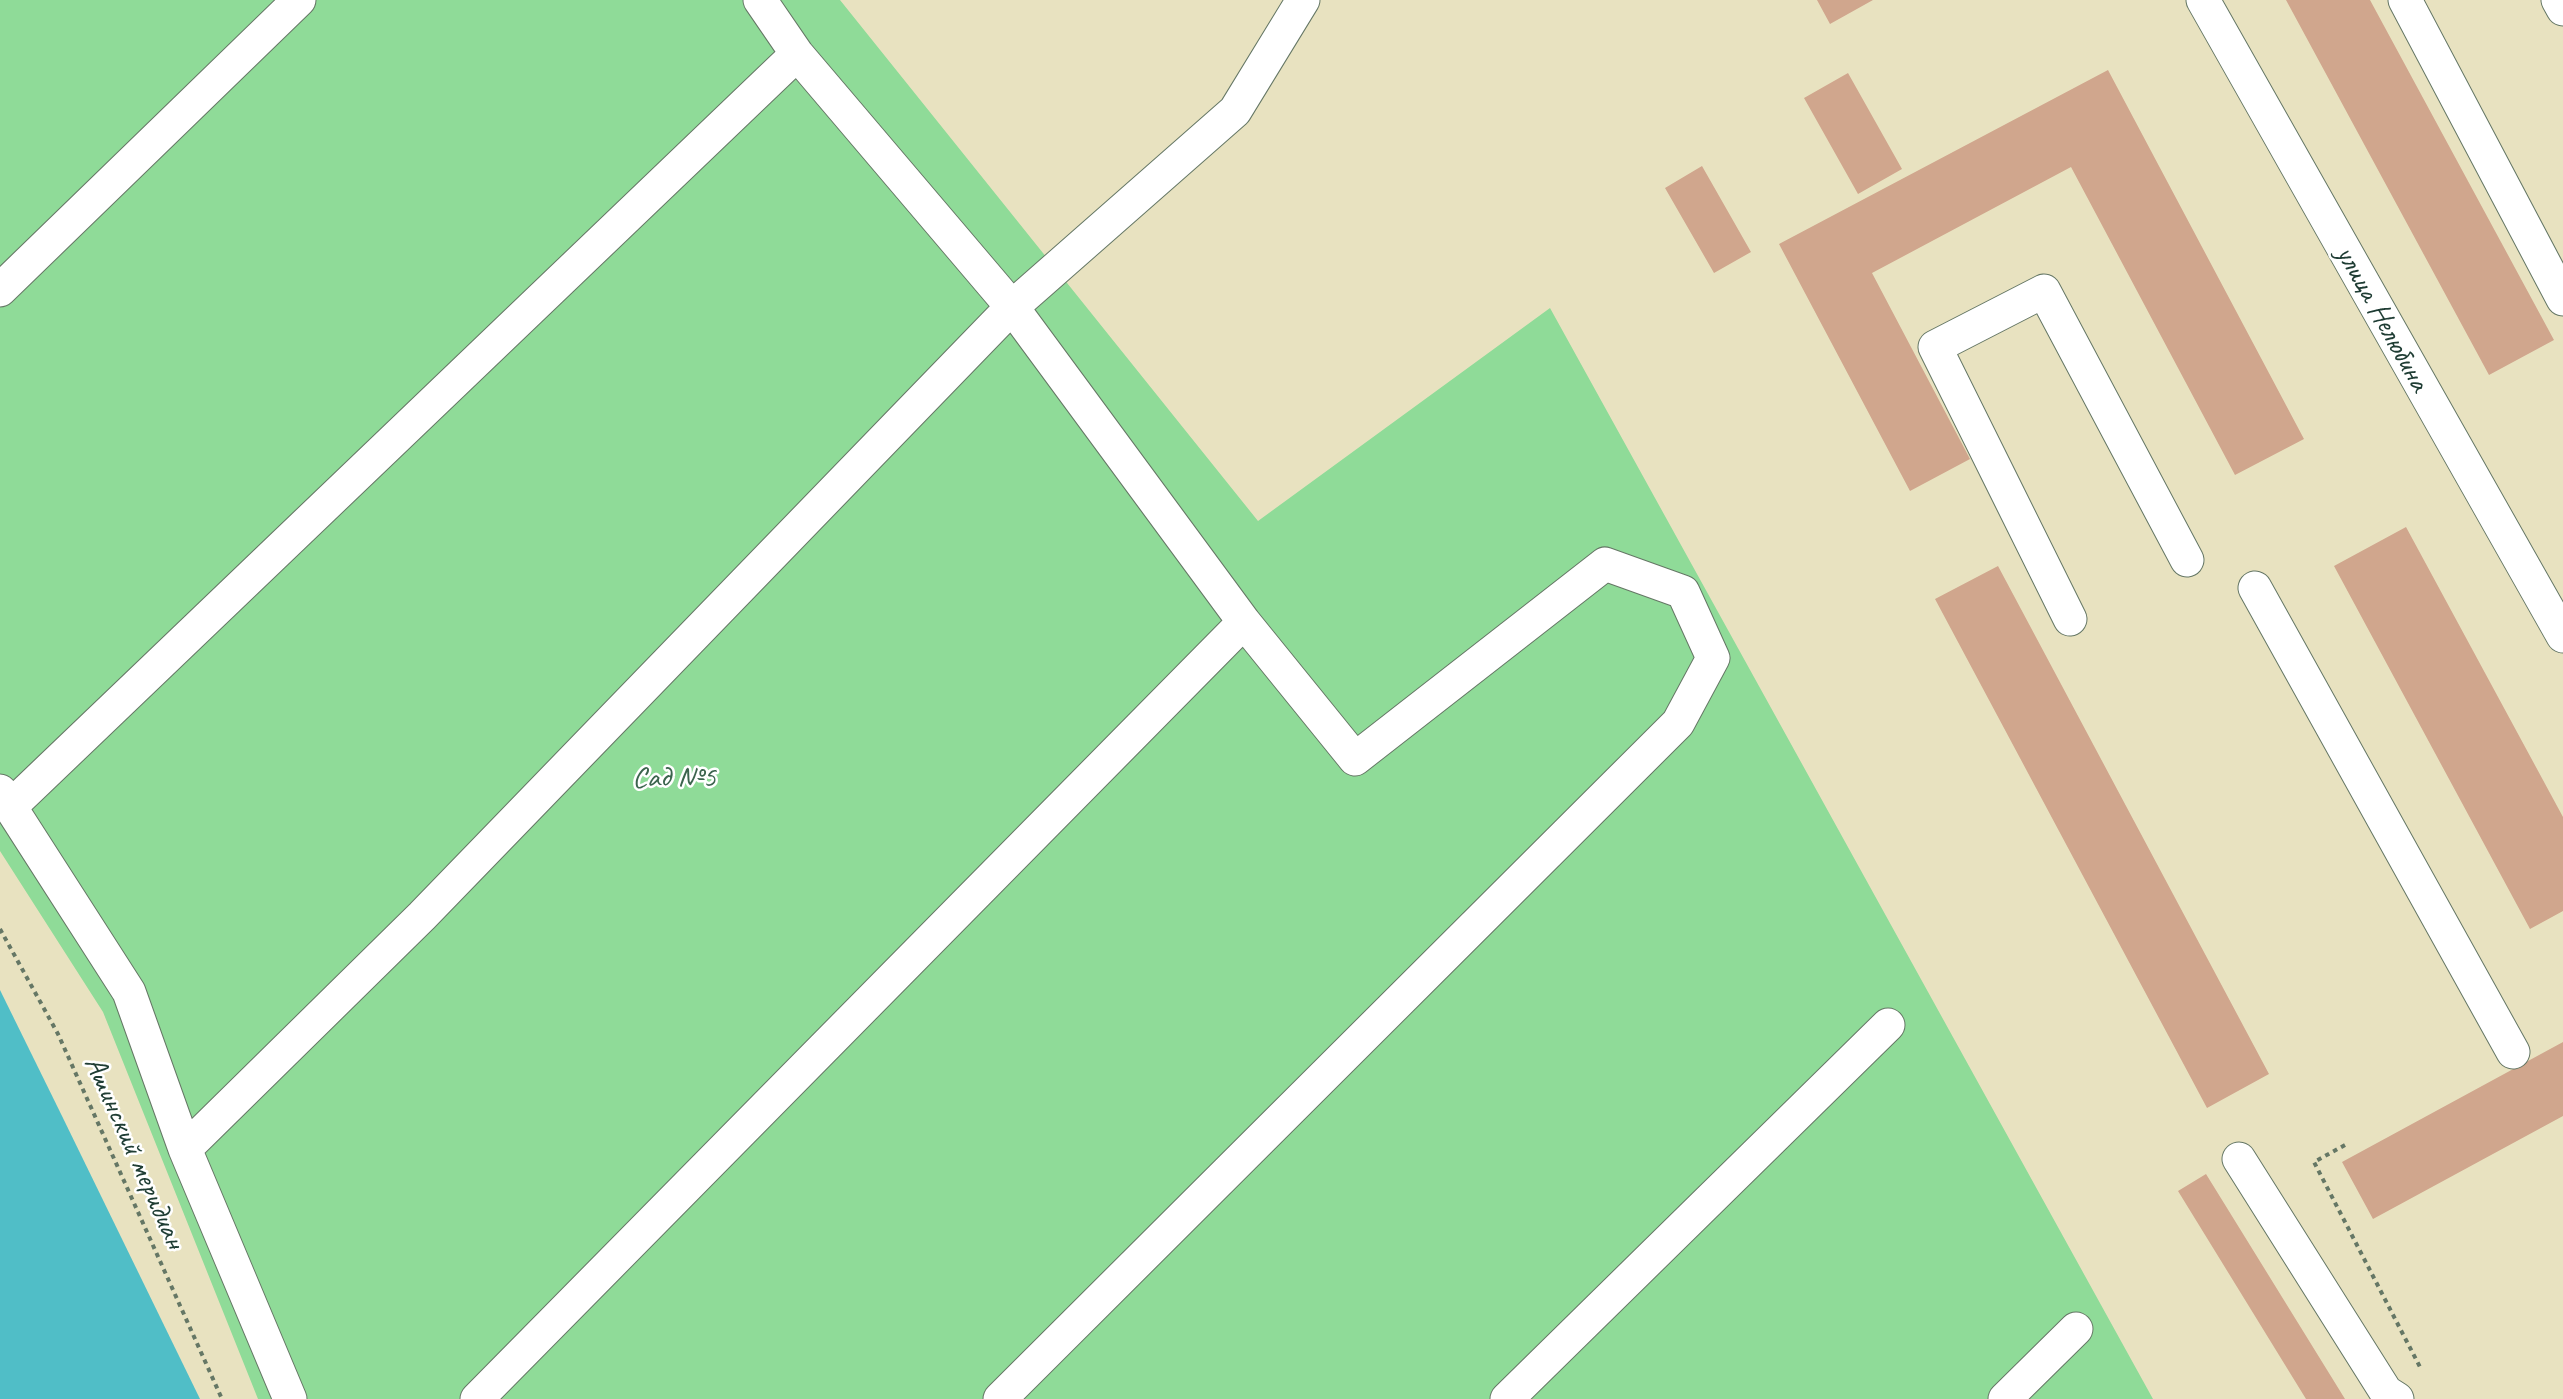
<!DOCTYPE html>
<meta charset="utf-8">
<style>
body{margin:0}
canvas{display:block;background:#e8e2c0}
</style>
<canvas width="2563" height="1399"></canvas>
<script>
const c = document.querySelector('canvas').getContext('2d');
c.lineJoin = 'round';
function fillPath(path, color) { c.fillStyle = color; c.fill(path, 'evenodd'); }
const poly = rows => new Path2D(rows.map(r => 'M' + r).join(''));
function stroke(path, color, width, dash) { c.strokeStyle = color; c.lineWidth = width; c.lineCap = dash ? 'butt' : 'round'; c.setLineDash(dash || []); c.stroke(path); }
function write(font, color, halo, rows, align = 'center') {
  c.font = font + ' Caveat,sans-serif'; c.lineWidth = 5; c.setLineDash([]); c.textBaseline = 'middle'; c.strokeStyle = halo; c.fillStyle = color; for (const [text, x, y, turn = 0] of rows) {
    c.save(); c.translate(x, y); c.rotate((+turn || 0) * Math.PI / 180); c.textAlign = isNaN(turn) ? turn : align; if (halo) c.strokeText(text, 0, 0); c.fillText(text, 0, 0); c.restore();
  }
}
const green = poly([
 [0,0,840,0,1258,521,1550,308,2153,1399,258,1399,103,1012,0,851]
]);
const water = poly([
 [0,990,62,1116,200,1399,0,1399]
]);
const building = poly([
 [1817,0,1873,0,1830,24],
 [2286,0,2370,0,2554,340,2489,375],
 [2108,70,2304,439,2235,475,2071,167,1872,273,1970,459,1910,491,1779,244],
 [1848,73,1902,169,1858,194,1804,98],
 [1702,166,1751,252,1714,273,1665,188],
 [2406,527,2563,817,2563,911,2530,929,2334,566],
 [1998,566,2269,1074,2207,1108,1935,599],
 [2563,1042,2563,1116,2373,1219,2342,1162],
 [2206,1174,2345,1399,2306,1399,2178,1191]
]);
const path = poly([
 [0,929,58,1034,222,1399],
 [2345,1145,2314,1162,2421,1369]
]);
const minor = poly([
 [760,0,797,54,1012,307,1235,111,1303,0],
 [2203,0,2563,636],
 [2405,0,2563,299],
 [2558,0,2563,9],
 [0,290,299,0],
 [2255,588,2513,1052],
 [2070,619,1935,347,2044,291,2187,560],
 [0,791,129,992,185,1149,290,1399],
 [10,807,797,54],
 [185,1149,422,916,1012,307,1244,622,1355,759,1605,564,1683,592,1713,658,1678,723,1000,1399],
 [2239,1159,2386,1392,2397,1399],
 [477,1399,1244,622],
 [1507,1399,1888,1025],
 [2005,1399,2076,1329]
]);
const streetNames = [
 ["улица Нелюбина",2382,319,61],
 ["Ашинский меридиан",134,1153,66]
];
const parkNames = [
 ["Сад №5",674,778]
];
fillPath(green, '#8fdb98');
fillPath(water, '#50bec7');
fillPath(building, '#d0a68d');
stroke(minor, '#657765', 35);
stroke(path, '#657765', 4, [4.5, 4.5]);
stroke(minor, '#fff', 33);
write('30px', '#1f3d34', '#fff', streetNames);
write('30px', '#3b644d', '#fff', parkNames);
</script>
